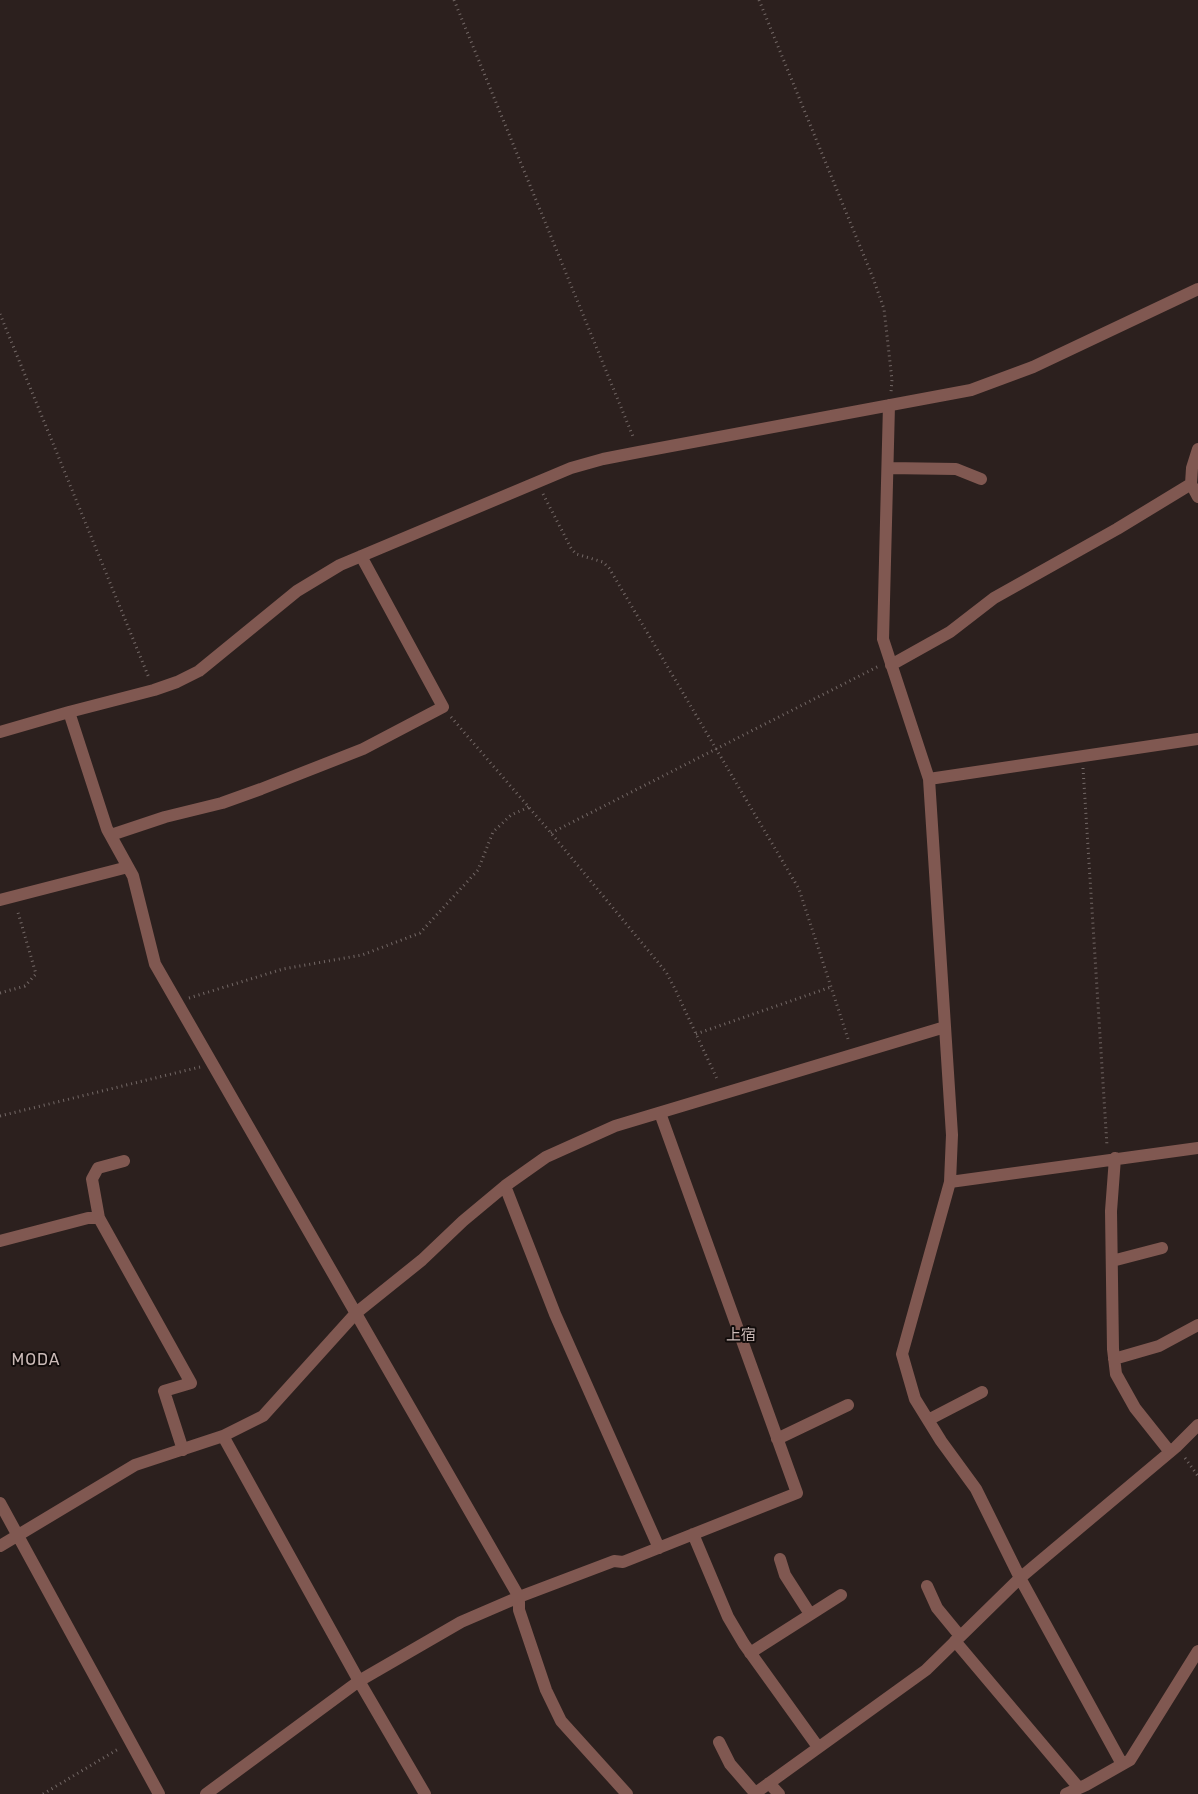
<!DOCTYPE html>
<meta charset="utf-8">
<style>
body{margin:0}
canvas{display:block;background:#2c201e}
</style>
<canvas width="1198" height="1794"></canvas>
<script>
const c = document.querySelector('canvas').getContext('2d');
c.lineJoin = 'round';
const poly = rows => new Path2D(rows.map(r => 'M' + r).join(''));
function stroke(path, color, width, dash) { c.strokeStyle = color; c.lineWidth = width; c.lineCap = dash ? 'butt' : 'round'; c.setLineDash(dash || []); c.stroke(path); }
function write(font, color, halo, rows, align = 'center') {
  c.font = font + ' Rubik,"Noto Sans JP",sans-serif'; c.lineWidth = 4; c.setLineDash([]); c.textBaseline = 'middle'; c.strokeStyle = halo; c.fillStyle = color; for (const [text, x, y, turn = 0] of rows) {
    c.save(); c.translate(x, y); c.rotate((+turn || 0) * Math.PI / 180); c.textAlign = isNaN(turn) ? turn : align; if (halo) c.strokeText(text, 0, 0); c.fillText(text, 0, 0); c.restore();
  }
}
const path = poly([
 [454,0,634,439],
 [759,0,873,278,884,309,892,380,891,392],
 [0,314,149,678],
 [543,494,571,548,576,554,603,562,609,568,799,889,849,1042],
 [451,717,551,833,666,972,675,989,718,1081],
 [1083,768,1107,1146],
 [551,833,879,666],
 [0,993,25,986,36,974,17,909],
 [189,998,283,969,362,955,420,933,478,870,493,832,511,815,529,807],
 [696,1034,831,987],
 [0,1116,200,1067],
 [1185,1458,1198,1476],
 [43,1794,120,1748]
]);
const minor = poly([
 [889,405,883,639,929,779,952,1135,950,1182,902,1354,915,1399,941,1441,976,1489,1020,1578,1122,1764],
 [888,468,956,469,981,479],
 [1191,484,1192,468,1198,449],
 [891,665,950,632,994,598,1117,529,1191,484,1198,497],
 [69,712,107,829,133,876,155,964,519,1597,519,1610,546,1690,561,1721,627,1794],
 [0,732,69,712,154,690,177,682,199,671,297,591,340,565,571,468,603,459,639,452,971,390,1033,367,1198,289],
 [929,779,1198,739],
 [111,835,165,817,222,803,261,789,363,749,443,707,361,556],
 [0,900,128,867],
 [1115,1158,1111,1211,1113,1349,1116,1374,1135,1408,1170,1452],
 [950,1182,1198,1148],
 [505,1186,555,1314,659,1548],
 [99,1218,92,1179,98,1168,124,1161],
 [0,1241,88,1218,99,1218,191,1383,164,1391,183,1450],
 [1112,1261,1162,1248],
 [1114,1359,1159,1346,1198,1325],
 [928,1420,982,1392],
 [223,1436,359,1681,425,1794],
 [777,1439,848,1405],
 [0,1503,159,1794],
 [693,1534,728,1617,744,1644,818,1747],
 [0,1546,135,1465,223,1436,263,1416,356,1313,422,1260,463,1221,505,1186,546,1157,615,1126,945,1027],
 [780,1559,785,1575,810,1614],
 [927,1586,937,1608,960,1636],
 [955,1641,1079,1788],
 [750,1653,841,1595],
 [719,1742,730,1764,755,1793],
 [769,1783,779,1794],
 [206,1794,359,1681,461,1622,519,1597,614,1561,623,1562,797,1493,660,1113],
 [754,1794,926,1670,1020,1578,1176,1447,1198,1425],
 [1066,1794,1086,1785,1130,1760,1198,1651]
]);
const neighbourhoodNames = [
 ["上宿",741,1336]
];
const quarterNames = [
 ["MODA",36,1360]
];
stroke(path, '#736866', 3, [1, 4]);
stroke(minor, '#805851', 12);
write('15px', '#cbbab7', '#110b0a', neighbourhoodNames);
c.letterSpacing = '1px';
write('16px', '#cbbab7', '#110b0a', quarterNames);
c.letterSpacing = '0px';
</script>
